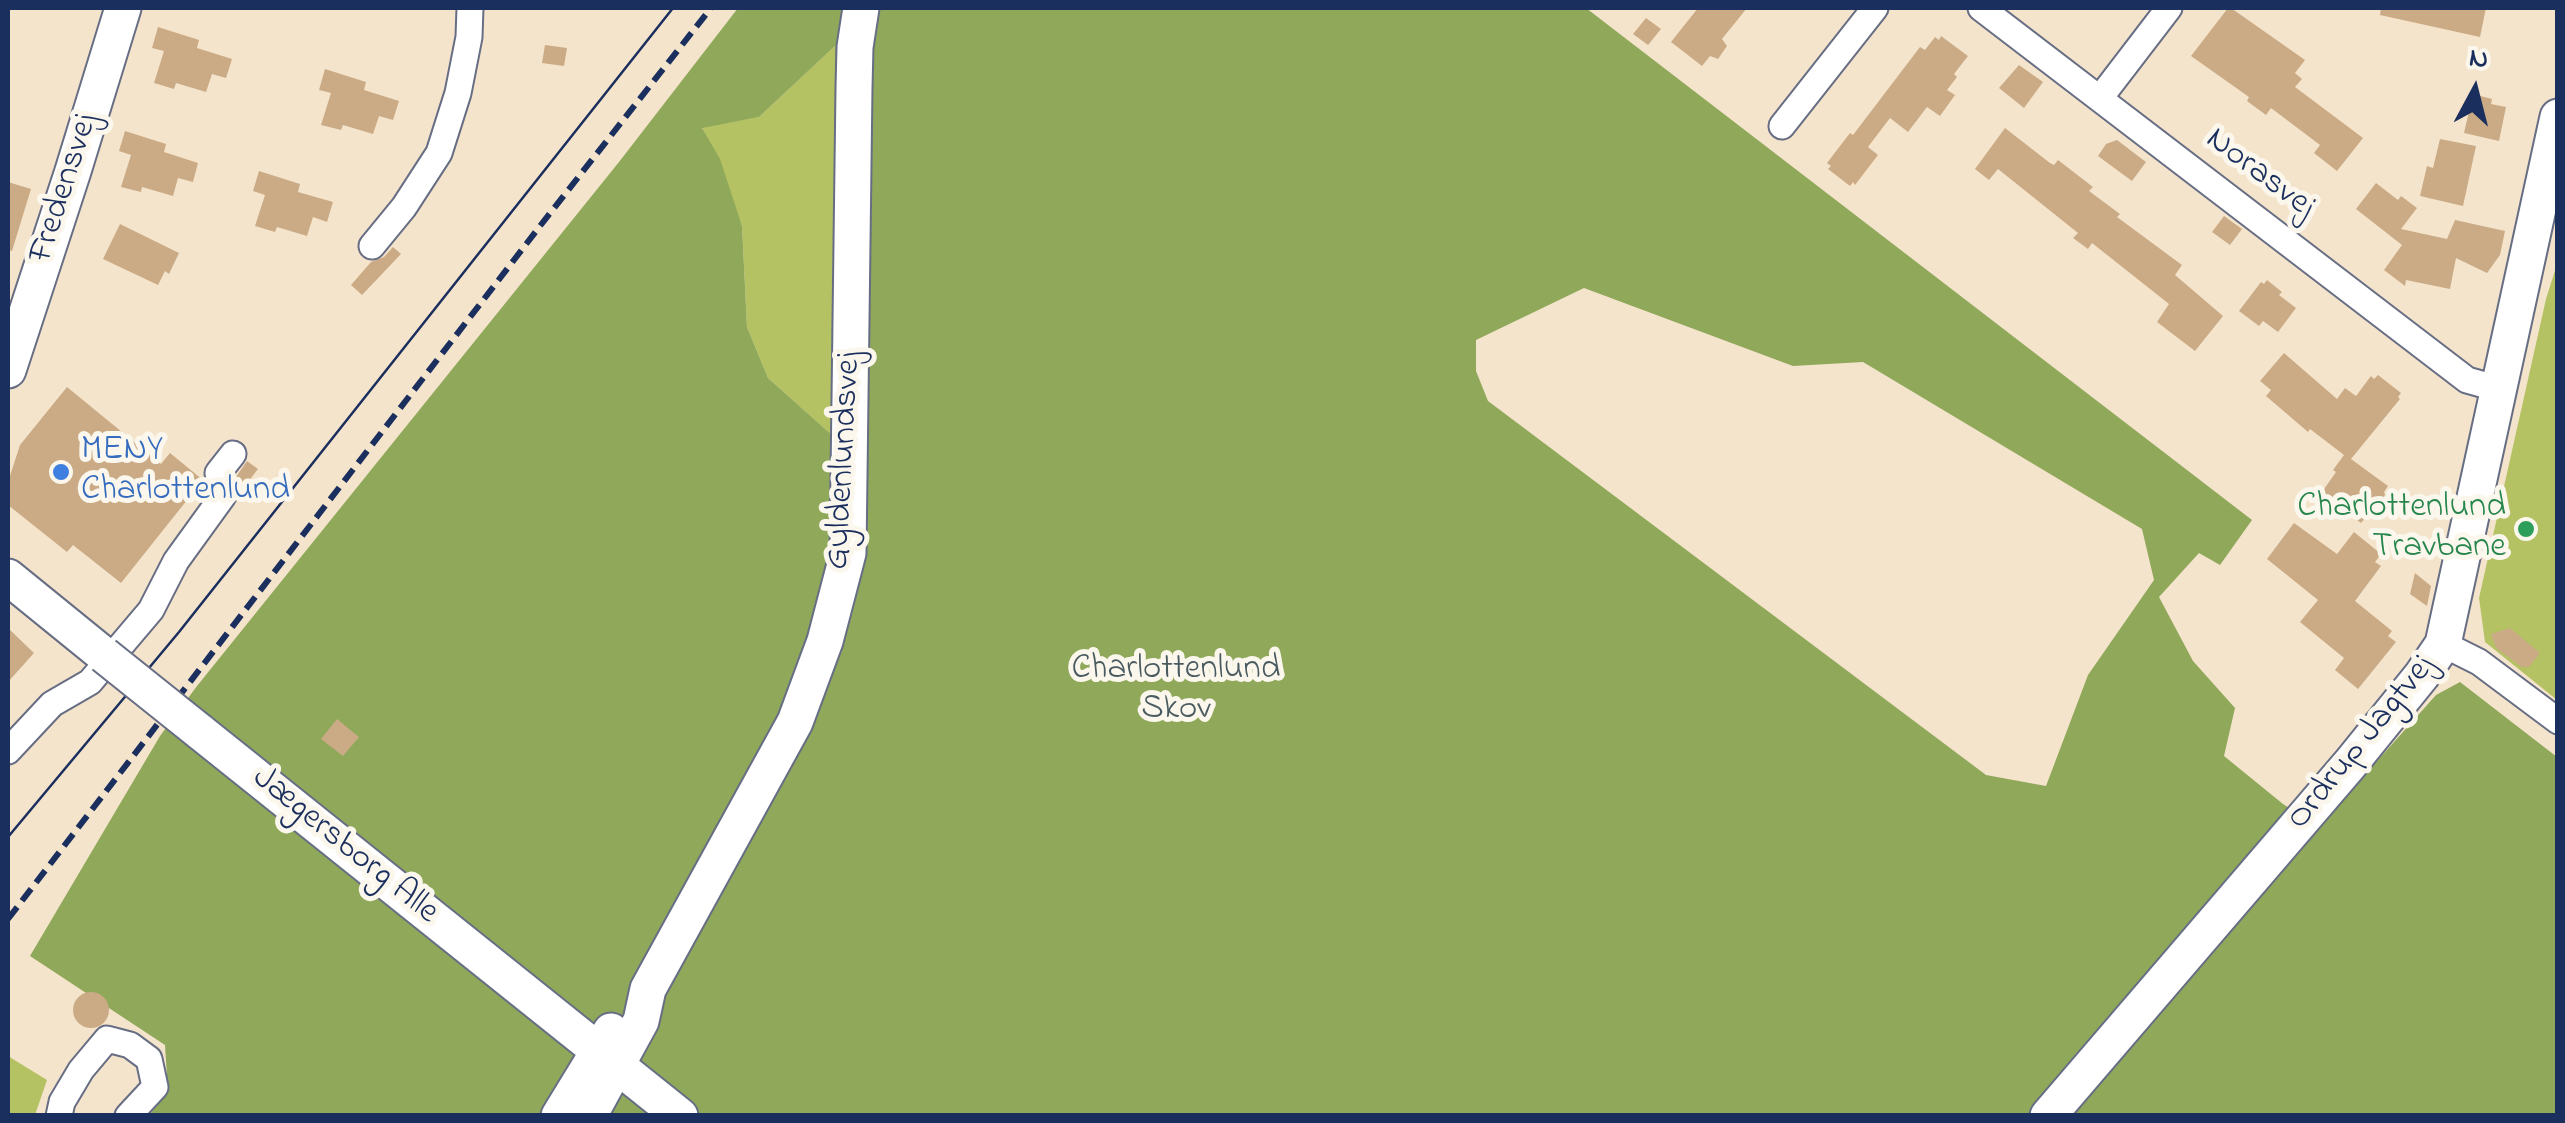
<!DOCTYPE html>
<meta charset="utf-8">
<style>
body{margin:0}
#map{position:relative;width:2565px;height:1123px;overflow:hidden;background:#f5e4cc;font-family:"Indie Flower",sans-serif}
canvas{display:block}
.frame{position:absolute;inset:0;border:10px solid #1b2f5e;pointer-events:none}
.north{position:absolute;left:2425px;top:40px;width:100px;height:100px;-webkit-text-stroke:8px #fbf7ec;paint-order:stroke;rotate:7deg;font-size:28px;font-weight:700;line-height:40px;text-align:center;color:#1b2f5e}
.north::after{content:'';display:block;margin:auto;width:35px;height:45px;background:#1b2f5e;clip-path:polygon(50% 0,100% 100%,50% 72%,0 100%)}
</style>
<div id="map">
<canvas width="2565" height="1123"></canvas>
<div class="frame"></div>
<div class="north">N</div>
</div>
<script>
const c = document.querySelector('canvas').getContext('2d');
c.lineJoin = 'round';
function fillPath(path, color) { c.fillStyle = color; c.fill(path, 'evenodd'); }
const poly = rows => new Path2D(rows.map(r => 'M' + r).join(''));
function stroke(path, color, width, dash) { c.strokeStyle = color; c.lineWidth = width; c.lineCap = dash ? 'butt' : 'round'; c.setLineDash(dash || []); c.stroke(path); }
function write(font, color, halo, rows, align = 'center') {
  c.font = font + ' "Indie Flower",sans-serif'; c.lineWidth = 10; c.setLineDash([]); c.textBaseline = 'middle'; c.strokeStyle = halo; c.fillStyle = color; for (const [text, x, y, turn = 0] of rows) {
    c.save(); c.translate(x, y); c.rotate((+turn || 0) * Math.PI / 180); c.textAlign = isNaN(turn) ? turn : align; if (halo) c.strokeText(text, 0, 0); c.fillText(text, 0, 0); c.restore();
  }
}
const green = poly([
 [836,45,834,437,768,378,747,327,742,226,702,127,759,117],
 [2557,264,2557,700,2485,642,2479,598,2546,299],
 [8,1056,47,1080,35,1115,8,1115]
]);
const forest = poly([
 [738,8,1586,8,2252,520,2220,565,2199,553,2159,597,2193,661,2235,708,2224,756,2283,804,2318,827,2436,695,2460,682,2557,757,2557,1115,149,1115,168,1092,165,1045,30,956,160,736,197,686,619,162],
 [835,46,833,436,768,378,747,327,742,226,720,159,702,128,759,117],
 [1584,288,1793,366,1863,362,2142,529,2154,580,2088,675,2046,786,1986,775,1488,401,1476,371,1476,340]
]);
const building = poly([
 [1698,8,1747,8,1722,39,1727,46,1718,59,1710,56,1702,66,1671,42],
 [2228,8,2231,8,2305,60,2295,73,2302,79,2295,87,2363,138,2337,171,2314,153,2320,145,2271,108,2266,115,2247,101,2249,97,2191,56],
 [2381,8,2486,8,2480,37,2380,15],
 [1646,18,1661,29,1648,45,1633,34],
 [158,27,199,40,197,48,232,59,226,78,212,74,206,92,176,83,174,89,154,83,164,51,152,48],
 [1941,36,1968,56,1954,74,1957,77,1947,90,1955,95,1940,116,1927,107,1908,132,1890,118,1868,147,1878,155,1855,185,1853,182,1850,186,1828,169,1831,166,1827,163,1850,133,1853,135,1920,47,1925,50,1935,37,1939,40],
 [545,45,567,48,564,66,542,63],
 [2019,65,2043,82,2024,108,1999,88],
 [325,69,366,82,364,90,399,101,393,120,379,116,373,134,343,125,341,130,321,125,331,93,319,90],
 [2473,94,2492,99,2491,104,2506,107,2499,141,2464,133],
 [2005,128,2050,163,2054,165,2058,160,2093,187,2089,191,2120,214,2117,217,2182,265,2175,275,2223,316,2195,351,2157,322,2169,304,2092,243,2088,249,2073,238,2078,233,1998,169,1989,180,1975,169],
 [125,131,166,144,164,152,198,163,193,182,178,178,173,196,142,187,141,192,121,187,131,155,119,151],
 [2440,139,2476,146,2463,206,2420,196,2427,166,2433,168],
 [2117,140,2146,162,2132,181,2098,156,2106,144],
 [259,171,300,184,298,192,333,202,327,222,313,217,307,236,277,227,275,232,255,226,265,195,253,191],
 [8,182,31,189,12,251,8,250],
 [2376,183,2398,200,2401,196,2417,208,2401,229,2447,239,2455,220,2505,231,2500,255,2487,273,2456,258,2450,289,2406,280,2405,286,2384,270,2402,245,2356,209],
 [2224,216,2242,229,2230,245,2212,232],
 [120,224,179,253,169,274,165,271,158,285,103,259],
 [393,247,401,254,362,295,351,285,371,262,384,257],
 [2267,280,2282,292,2279,295,2296,308,2278,332,2263,321,2259,326,2239,311,2261,282,2264,284],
 [2284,353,2337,399,2345,388,2356,396,2371,376,2374,379,2378,375,2401,393,2398,397,2400,399,2351,459,2388,486,2384,492,2385,495,2361,523,2322,492,2336,472,2333,470,2344,455,2310,429,2308,432,2266,396,2271,390,2260,381],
 [67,387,161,464,170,453,203,480,121,583,73,545,67,552,8,505,8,482,20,445],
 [247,461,258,469,244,487,236,481,236,477],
 [2294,523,2337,554,2354,532,2381,554,2375,562,2381,566,2355,601,2392,631,2388,636,2396,642,2358,689,2335,670,2344,658,2300,622,2318,600,2267,559],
 [2415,573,2431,586,2427,606,2410,594],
 [8,628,34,653,8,682],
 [2510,628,2540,653,2528,668,2525,666,2523,668,2496,648,2491,634],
 [337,719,359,737,343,756,321,739],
 '73 1010a18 18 0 1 1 36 0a18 18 0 1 1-36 0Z'
]);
const street = poly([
 [1981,8,2467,380,2499,389],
 [2100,98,2169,8],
 [1782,126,1875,8],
 [372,246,404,207,439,153,458,93,469,37,470,8],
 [2443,644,2479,662,2558,721],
 [8,751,52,704,90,682,151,610,176,561,223,496,218,473,233,454],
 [59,1116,62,1102,81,1070,107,1039,130,1045,149,1059,155,1087,128,1116]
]);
const secondary = poly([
 [8,370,73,171,123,8],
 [8,577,104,655],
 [199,731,680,1116],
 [559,1116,611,1031],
 [589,1116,641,1021,648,989,795,722,825,641,848,553,854,88,855,47,861,8],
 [2048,1116,2350,764,2422,675,2443,644,2558,117]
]);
const tram = poly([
 [8,837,179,632,673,8]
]);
const rail = poly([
 [8,919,540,226,711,8]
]);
const secondaryBridge = poly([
 [104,655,199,731]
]);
const markers = [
 [61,472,10,"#3f7fe0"],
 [2526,529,10,"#2e9e5b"]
];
const streetNames = [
 ["Norasvej",2259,175,37],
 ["Fredensvej",66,189,-72],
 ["Gyldenlundsvej",846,461,-87],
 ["Ordrup Jagtvej",2363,744,-51],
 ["Jægersborg Alle",344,847,39]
];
const shopNames = [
 ["MENY",81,452],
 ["Charlottenlund",81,492]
];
const leisureNames = [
 ["Charlottenlund",2506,509],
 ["Travbane",2506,549]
];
const parkNames = [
 ["Charlottenlund",1176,671],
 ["Skov",1176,711]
];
fillPath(green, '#b4c264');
fillPath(forest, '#8fa85a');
fillPath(building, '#caab85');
stroke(street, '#676e84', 29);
stroke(secondary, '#676e84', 39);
stroke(street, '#fff', 25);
stroke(secondary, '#fff', 35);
stroke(tram, '#1b2f5e', 2.5);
stroke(rail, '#1b2f5e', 6, [15, 8]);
stroke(secondaryBridge, '#676e84', 39, []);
stroke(secondaryBridge, '#fff', 35);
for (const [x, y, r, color] of markers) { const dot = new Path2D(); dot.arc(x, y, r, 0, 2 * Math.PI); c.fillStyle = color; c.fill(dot); stroke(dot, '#fbf7ec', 4); }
write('35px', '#1b2f5e', '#fbf7ec', streetNames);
write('35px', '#366cbe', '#fbf7ec', shopNames, 'left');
write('35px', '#27864d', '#fbf7ec', leisureNames, 'right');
write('35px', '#495b60', '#fbf7ec', parkNames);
</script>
